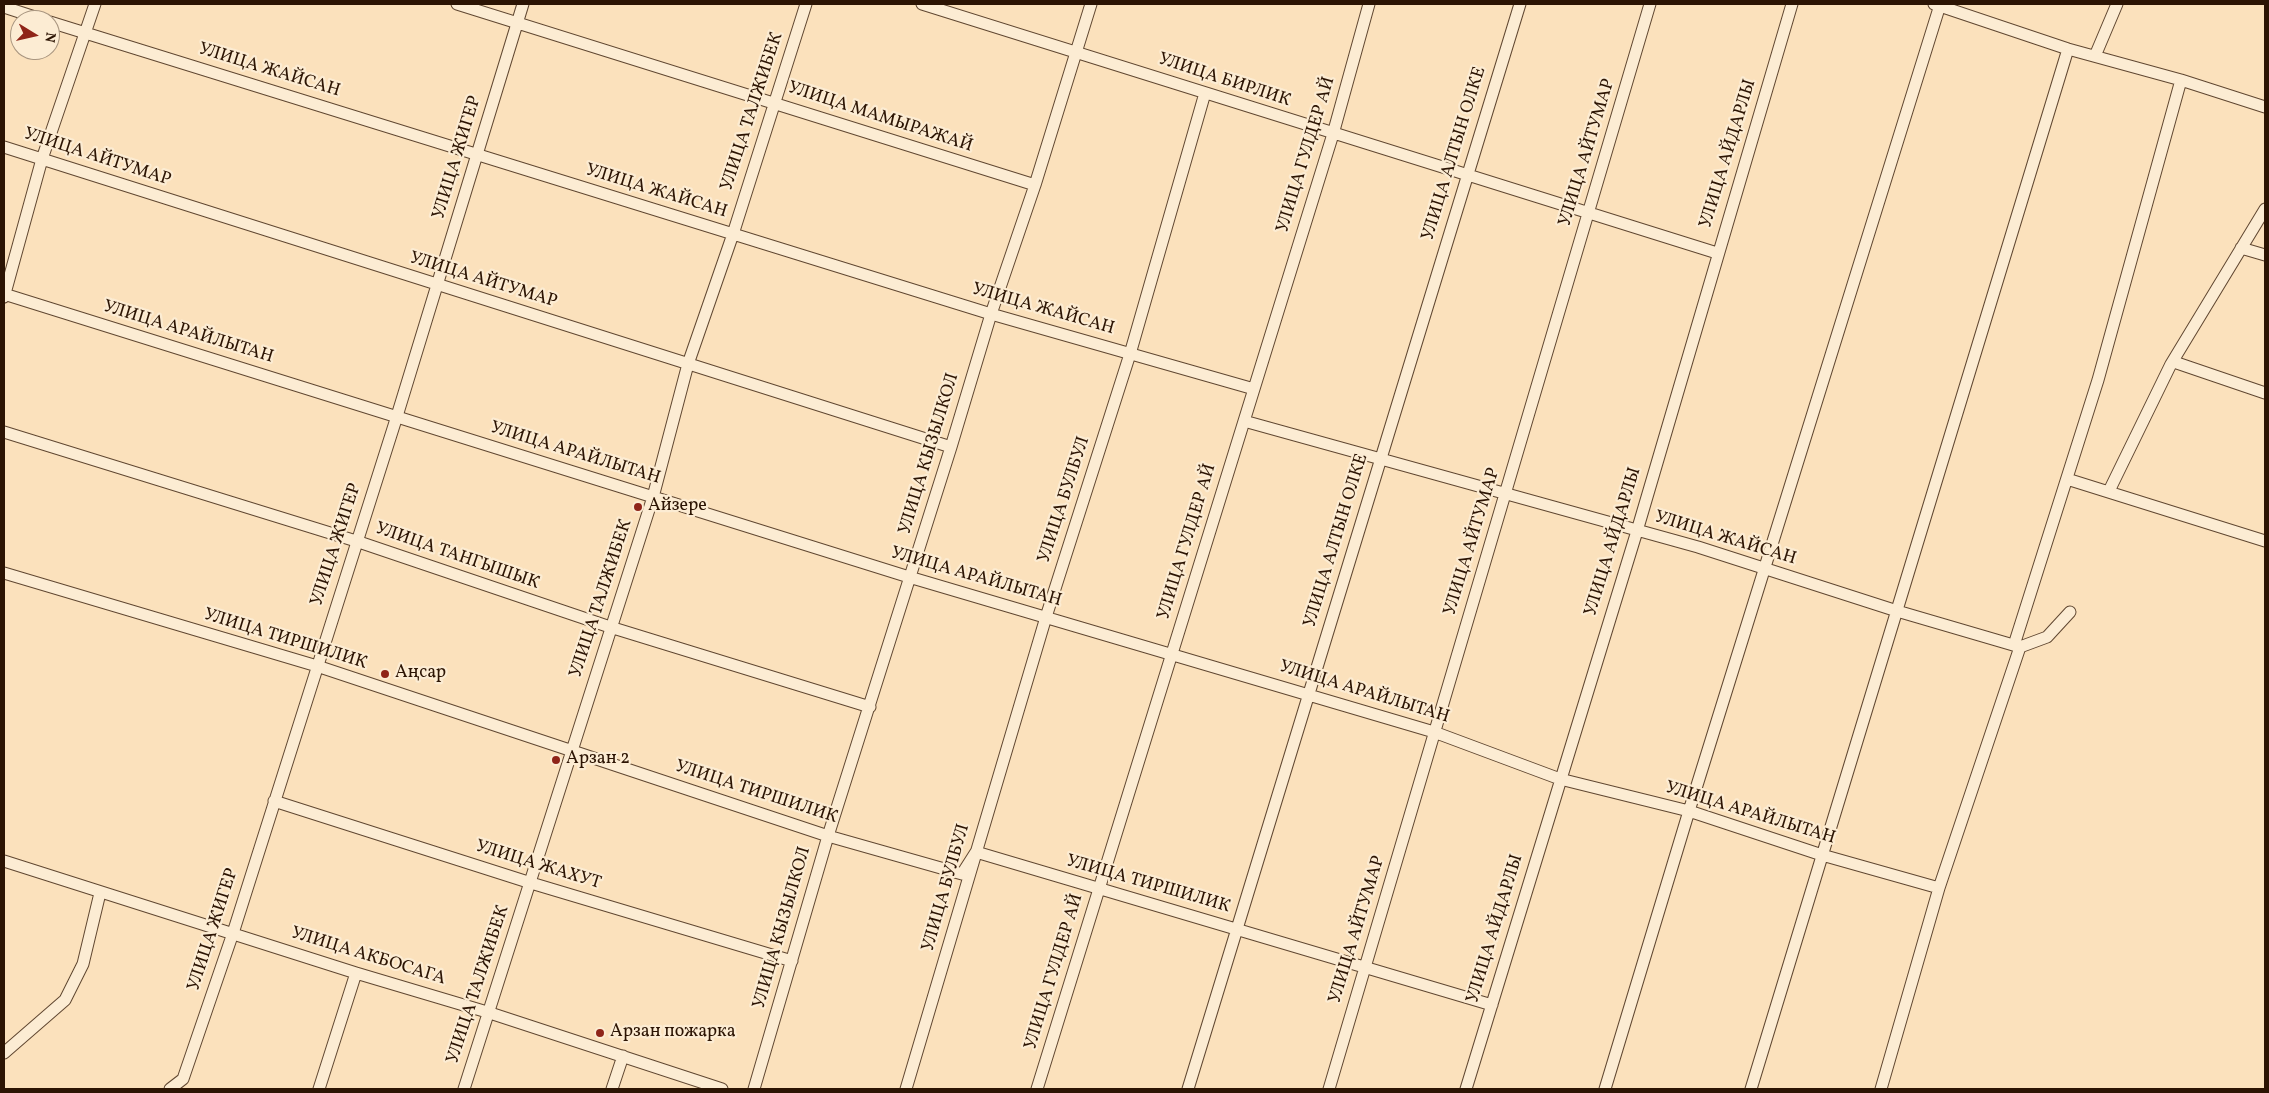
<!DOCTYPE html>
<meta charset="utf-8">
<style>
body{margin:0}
#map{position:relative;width:2269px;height:1093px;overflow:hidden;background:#fbe1bc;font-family:Vollkorn,serif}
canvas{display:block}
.frame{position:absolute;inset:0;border:5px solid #2c1403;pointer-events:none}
.north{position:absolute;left:10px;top:10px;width:50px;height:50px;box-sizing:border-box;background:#fcecd3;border:1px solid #a99680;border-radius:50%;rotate:99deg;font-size:14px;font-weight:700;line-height:20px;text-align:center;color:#2c1403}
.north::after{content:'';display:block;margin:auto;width:18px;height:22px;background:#8f2418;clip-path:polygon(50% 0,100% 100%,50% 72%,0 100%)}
</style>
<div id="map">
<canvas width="2269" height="1093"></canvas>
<div class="frame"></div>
<div class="north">N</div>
</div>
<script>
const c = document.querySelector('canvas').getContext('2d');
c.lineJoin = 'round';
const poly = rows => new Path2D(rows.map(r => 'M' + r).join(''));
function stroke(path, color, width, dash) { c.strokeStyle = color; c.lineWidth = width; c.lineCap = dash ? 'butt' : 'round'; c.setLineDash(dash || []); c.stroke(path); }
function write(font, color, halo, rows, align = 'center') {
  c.font = font + ' Vollkorn,serif'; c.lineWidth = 4.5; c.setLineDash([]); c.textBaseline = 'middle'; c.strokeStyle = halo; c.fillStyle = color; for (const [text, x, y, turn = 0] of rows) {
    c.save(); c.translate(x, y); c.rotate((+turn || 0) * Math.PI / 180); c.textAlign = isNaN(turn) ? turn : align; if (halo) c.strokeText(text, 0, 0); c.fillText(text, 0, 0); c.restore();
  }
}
const minor = poly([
 [457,4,1035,185],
 [922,4,1717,253],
 [1934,4,2068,49,2181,80,2265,107],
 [4,7,44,20],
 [50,22,991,314,1254,389],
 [2095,56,2117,4],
 [4,147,951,447],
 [2241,248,2265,255],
 [4,294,909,577,1434,732,1560,779,1689,811,1822,855,1939,888],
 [4,297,42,159,95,4],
 [2174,362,2265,393],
 [1244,421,1698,547,1897,611,2020,647],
 [4,432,356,541,610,627,870,707],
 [2067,479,2265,541],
 [2109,491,2171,364,2265,209],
 [4,573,317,666,828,836,962,874,976,852,1492,1005],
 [2014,645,2098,380,2181,80],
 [274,801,531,883,792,961],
 [4,861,356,973,487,1012,722,1089],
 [4,1053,65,1000,83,964,100,893],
 [170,1089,183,1079,233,933,397,416,523,4],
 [319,1089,356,973],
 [464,1089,653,497,688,364,733,234,806,4],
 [612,1089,623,1056],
 [754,1089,828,836,951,447,991,314,1035,185,1091,4],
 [906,1089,1046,617,1130,354,1205,93],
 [1037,1089,1333,134,1369,4],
 [1188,1089,1520,4],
 [1329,1089,1650,4],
 [1466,1089,1637,531,1792,4],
 [1605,1089,1689,811,1940,5],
 [1751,1089,2068,49],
 [1881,1089,1939,888,2020,647,2047,637,2070,612]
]);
const markers = [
 [638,507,5,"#8f2418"],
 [385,674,5,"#8f2418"],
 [556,760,5,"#8f2418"],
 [600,1033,5,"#8f2418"]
];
const streetNames = [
 ["УЛИЦА ЖАЙСАН",269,71,17],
 ["УЛИЦА БИРЛИК",1224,81,18],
 ["УЛИЦА ТАЛЖИБЕК",753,112,-72],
 ["УЛИЦА МАМЫРАЖАЙ",880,118,18],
 ["УЛИЦА АЙТУМАР",1588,153,-73],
 ["УЛИЦА АЛТЫН ОЛКЕ",1455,154,-73],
 ["УЛИЦА АЙДАРЛЫ",1729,154,-73],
 ["УЛИЦА ГУЛДЕР АЙ",1307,155,-73],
 ["УЛИЦА АЙТУМАР",97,158,18],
 ["УЛИЦА ЖИГЕР",458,158,-73],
 ["УЛИЦА ЖАЙСАН",656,192,17],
 ["УЛИЦА АЙТУМАР",483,281,17],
 ["УЛИЦА ЖАЙСАН",1043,310,16],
 ["УЛИЦА АРАЙЛЫТАН",188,333,17],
 ["УЛИЦА АРАЙЛЫТАН",575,454,17],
 ["УЛИЦА КЫЗЫЛКОЛ",930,454,-73],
 ["УЛИЦА БУЛБУЛ",1065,500,-72],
 ["УЛИЦА ЖАЙСАН",1725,539,17],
 ["УЛИЦА АЛТЫН ОЛКЕ",1337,541,-73],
 ["УЛИЦА ГУЛДЕР АЙ",1188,542,-73],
 ["УЛИЦА АЙТУМАР",1473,542,-73],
 ["УЛИЦА АЙДАРЛЫ",1614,542,-73],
 ["УЛИЦА ЖИГЕР",337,545,-72],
 ["УЛИЦА ТАНГЫШЫК",457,557,19],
 ["УЛИЦА АРАЙЛЫТАН",976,578,16],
 ["УЛИЦА ТАЛЖИБЕК",602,599,-72],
 ["УЛИЦА ТИРШИЛИК",285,640,17],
 ["УЛИЦА АРАЙЛЫТАН",1364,693,17],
 ["УЛИЦА ТИРШИЛИК",756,793,18],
 ["УЛИЦА АРАЙЛЫТАН",1750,814,17],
 ["УЛИЦА ЖАХУТ",538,866,17],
 ["УЛИЦА ТИРШИЛИК",1148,885,16],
 ["УЛИЦА БУЛБУЛ",947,888,-74],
 ["УЛИЦА КЫЗЫЛКОЛ",783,928,-74],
 ["УЛИЦА АЙДАРЛЫ",1496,929,-73],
 ["УЛИЦА ЖИГЕР",214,930,-72],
 ["УЛИЦА АЙТУМАР",1358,930,-73],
 ["УЛИЦА АКБОСАГА",368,957,17],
 ["УЛИЦА ГУЛДЕР АЙ",1055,972,-73],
 ["УЛИЦА ТАЛЖИБЕК",479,985,-72]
];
const poiNames = [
 ["Айзере",648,507],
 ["Аңсар",395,674],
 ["Арзан 2",566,760],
 ["Арзан пожарка",610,1033]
];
stroke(minor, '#604731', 13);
stroke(minor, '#fcecd3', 11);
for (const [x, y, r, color] of markers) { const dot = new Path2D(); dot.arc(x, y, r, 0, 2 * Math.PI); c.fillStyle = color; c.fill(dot); stroke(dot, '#fcecd3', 2); }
write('18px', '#2c1403', '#fcecd3', streetNames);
write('18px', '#2c1403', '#fcecd3', poiNames, 'left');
</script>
